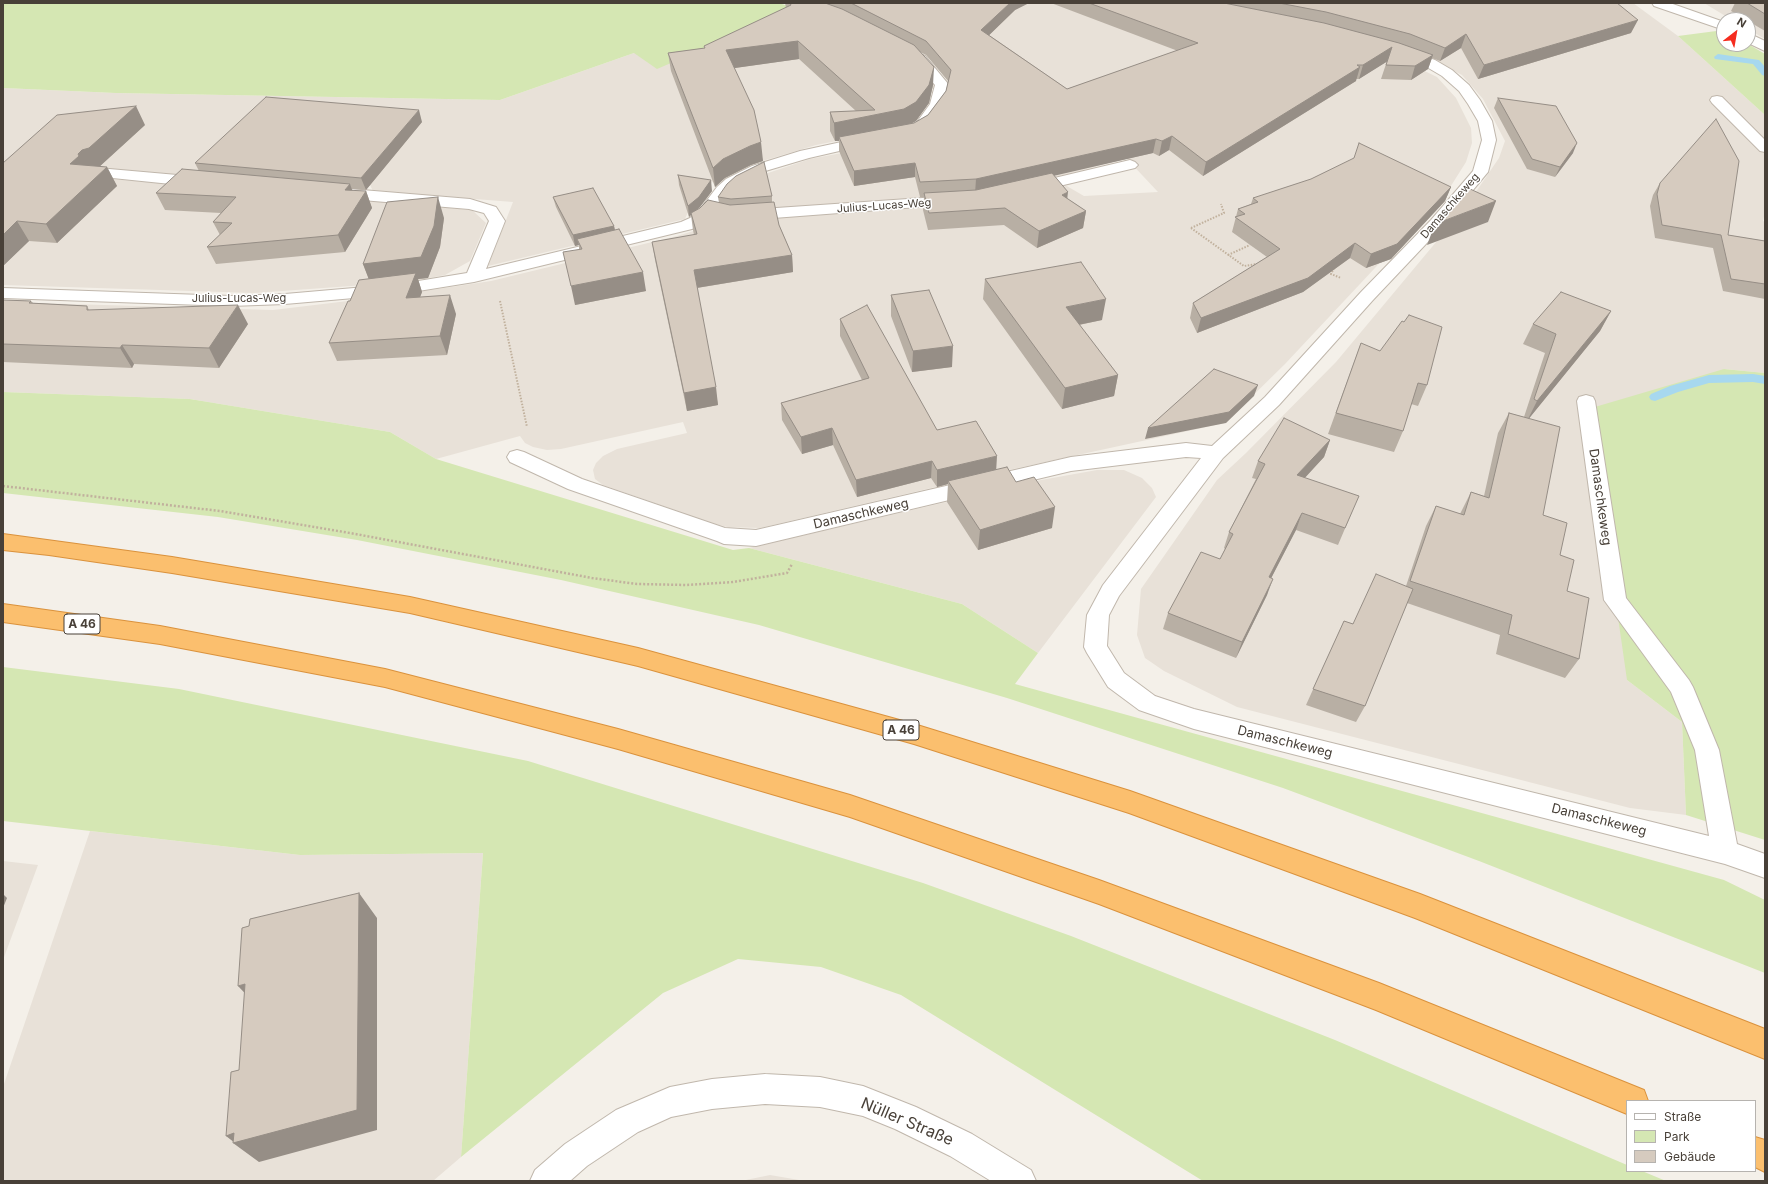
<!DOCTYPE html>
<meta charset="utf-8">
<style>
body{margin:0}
#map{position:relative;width:1768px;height:1184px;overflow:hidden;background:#f4f0e9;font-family:Inter,sans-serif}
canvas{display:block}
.frame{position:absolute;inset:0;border:4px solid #484038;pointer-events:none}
.legend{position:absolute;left:1626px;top:1100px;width:130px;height:72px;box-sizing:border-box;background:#fff;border:1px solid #b6b3af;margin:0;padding:5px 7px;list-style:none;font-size:12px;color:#484038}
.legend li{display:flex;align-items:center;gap:8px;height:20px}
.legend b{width:20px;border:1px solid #b6b3af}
.north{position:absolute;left:1716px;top:12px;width:40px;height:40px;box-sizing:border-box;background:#fff;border:1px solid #b6b3af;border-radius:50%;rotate:31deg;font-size:11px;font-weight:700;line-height:16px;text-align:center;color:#484038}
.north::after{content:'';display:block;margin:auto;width:14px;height:18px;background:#f52c1f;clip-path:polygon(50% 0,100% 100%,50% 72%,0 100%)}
</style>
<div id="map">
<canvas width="1768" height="1184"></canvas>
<div class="frame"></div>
<ul class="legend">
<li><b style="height:5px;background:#fff"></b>Straße</li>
<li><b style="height:11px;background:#d5e7b3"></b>Park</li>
<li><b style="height:11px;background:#d6cbbf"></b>Gebäude</li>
</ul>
<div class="north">N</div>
</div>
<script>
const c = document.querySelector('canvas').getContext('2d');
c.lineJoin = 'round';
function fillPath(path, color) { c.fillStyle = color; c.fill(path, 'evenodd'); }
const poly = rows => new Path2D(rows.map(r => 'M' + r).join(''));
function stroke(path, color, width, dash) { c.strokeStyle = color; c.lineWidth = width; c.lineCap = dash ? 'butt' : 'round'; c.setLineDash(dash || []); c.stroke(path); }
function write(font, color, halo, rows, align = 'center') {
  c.font = font + ' Inter,sans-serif'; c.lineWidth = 3; c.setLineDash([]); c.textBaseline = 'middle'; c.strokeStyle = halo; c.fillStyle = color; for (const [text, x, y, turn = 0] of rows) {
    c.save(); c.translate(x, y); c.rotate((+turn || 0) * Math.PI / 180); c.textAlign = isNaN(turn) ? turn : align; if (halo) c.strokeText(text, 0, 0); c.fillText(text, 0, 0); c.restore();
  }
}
const residential = poly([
 [807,3,1149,3,1408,63,1437,77,1456,98,1471,128,1472,143,1466,162,1449,189,1285,364,1225,423,1004,471,760,528,727,527,711,523,603,485,595,479,593,470,596,463,603,456,617,449,687,433,683,422,561,449,547,450,533,447,525,443,520,436,436,459,390,432,190,399,3,392,3,302,273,310,398,295,491,281,677,236,726,221,979,204,1065,185,1084,196,1158,192,1127,159,983,195,736,211,765,174,810,159,884,145,915,137,956,93,938,59],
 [1205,3,1633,3,1678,36,1765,115,1765,212,1763,221,1765,222,1765,373,1724,369,1627,680,1682,722,1686,815,1630,808,1237,707,1164,671,1145,658,1137,635,1141,589,1217,480,1246,453,1336,362,1467,205,1499,158,1505,141,1483,99,1462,75,1415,51],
 [1704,3,1765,3,1765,39,1748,29,1748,20,1732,20],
 [737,35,913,61,934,86,909,127,816,145,749,165,698,189,685,219,488,266,513,202,373,191,366,177,319,187,97,168,3,190,3,88,116,93,500,100,634,53],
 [42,173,472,210,486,223,470,261,445,275,407,282,254,293,3,285,3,197],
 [1097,470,1124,470,1142,478,1152,488,1156,497,1038,653,962,604,749,548,1041,480],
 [90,831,300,855,483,853,461,1157,433,1181,3,1181,3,1087],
 [3,861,38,865,3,960],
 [770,1175,805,1181,741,1181]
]);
const green = poly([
 [3,3,779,3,809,13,736,35,657,69,634,53,500,100,116,93,3,88],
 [1724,30,1724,44,1748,44,1765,54,1765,115,1678,36],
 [1724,369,1765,373,1765,840,1686,815,1682,722,1627,680,1588,409],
 [3,392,190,399,390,432,436,459,733,550,749,548,962,604,1038,653,1015,684,1724,880,1765,900,1765,973,1479,861,1283,788,1007,698,759,625,561,580,357,540,218,517,3,493],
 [3,667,179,689,528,761,923,883,1071,936,1335,1040,1627,1165,1627,1171,1642,1171,1666,1181,1203,1181,901,995,821,967,738,959,663,993,461,1157,483,853,300,855,3,821]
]);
const stream = poly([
 [1718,54,1759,60,1765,67,1765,76,1762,75,1753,64,1715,59,1714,57,1718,54],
 [1753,374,1765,376,1765,384,1753,382,1709,383,1678,392,1655,401,1651,400,1649,397,1651,394,1670,386,1709,375,1753,374]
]);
const pathFar1 = poly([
 [1191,228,1244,266,1257,264],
 [1191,228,1224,213,1221,204],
 [1228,255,1250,245],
 [1334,268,1331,274,1341,278],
 [500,301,527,427]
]);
const path = poly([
 [3,486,220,511,350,533,592,578,637,584,687,585,733,582,787,573,792,564]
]);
const street = poly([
 [1652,3,1670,3,1724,22,1724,30,1654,6,1652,3],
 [1748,33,1765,41,1765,51,1748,43,1748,33],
 [1401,48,1435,60,1452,70,1469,85,1480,100,1492,121,1496,140,1488,172,1443,226,1373,300,1279,405,1223,458,1119,596,1109,615,1107,646,1124,673,1155,696,1194,709,1709,836,1695,750,1671,692,1604,600,1577,401,1579,397,1586,395,1593,397,1595,401,1626,598,1689,680,1693,687,1719,750,1737,844,1765,854,1765,878,1725,864,1194,729,1139,710,1108,687,1087,653,1084,647,1087,615,1103,585,1201,458,1186,457,1071,471,756,546,724,544,717,541,568,489,510,462,507,457,510,452,517,450,524,452,582,479,725,528,756,530,1071,457,1186,443,1212,446,1265,397,1361,292,1431,220,1473,171,1482,140,1478,121,1468,104,1459,91,1442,76,1425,66,1396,55,1394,52,1396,49,1401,48],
 [913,51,925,56,949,85,944,104,926,129,921,130,916,129,914,126,930,104,935,85,915,62,906,55,908,52,913,51],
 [1717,96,1722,97,1765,140,1765,152,1760,151,1712,103,1710,100,1712,97,1717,96],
 [869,136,874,137,876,140,874,143,809,158,762,172,736,185,727,193,713,214,702,224,692,229,474,282,400,294,285,304,231,306,3,298,3,288,231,296,285,294,400,284,467,273,489,221,484,213,469,209,338,198,332,196,330,193,332,190,338,188,470,199,496,207,505,221,486,269,681,222,690,218,701,208,717,187,726,179,752,166,800,151,869,136],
 [1130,160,1135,162,1138,165,1135,168,1030,193,1025,191,1022,188,1025,185,1130,160],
 [98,168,200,177,205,179,208,182,205,185,200,187,93,176,90,173,93,170,98,168],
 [952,196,958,198,960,201,958,204,747,220,741,218,739,215,741,212,747,210,952,196],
 [765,1074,820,1077,863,1086,916,1107,972,1134,1031,1170,1036,1181,991,1181,950,1156,895,1129,863,1116,820,1107,765,1104,712,1109,671,1117,638,1132,587,1166,570,1181,530,1181,535,1170,565,1144,616,1110,670,1087,712,1079,765,1074]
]);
const highway = poly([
 [3,534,172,557,410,597,638,648,914,724,1130,791,1420,894,1765,1029,1765,1059,1415,918,1129,813,914,744,638,666,410,613,172,573,49,555,3,550,3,534],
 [3,604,160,626,385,669,618,729,850,795,1099,880,1379,983,1644,1090,1648,1101,1627,1101,1627,1114,1376,1010,1099,904,850,817,618,749,385,687,160,644,3,622,3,604],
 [1755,1137,1765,1140,1765,1172,1755,1167,1755,1137]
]);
const wall = poly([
 [785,3,1029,3,1015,10,989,35,1067,89,1178,51,1051,3,1617,3,1631,33,1478,79,1461,48,1440,61,1432,58,1428,69,1411,80,1381,79,1387,61,1359,79,1356,79,1356,81,1203,176,1169,150,1159,156,1153,153,1054,175,1068,199,1086,211,1083,228,1037,248,1004,225,928,230,923,210,924,197,920,197,915,177,854,186,839,151,839,141,835,141,830,131,830,112,856,111,799,59,734,68,763,161,751,165,725,178,715,187,671,71,668,53,705,48,786,8],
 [920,52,926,55,948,81,946,91,928,115,914,123,911,124,916,121,929,103,933,85],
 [1735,3,1765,3,1765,31,1748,21,1748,20,1747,20,1731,11],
 [1498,98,1573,153,1555,177,1527,169,1494,108],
 [422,122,366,190,352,189,353,191,366,191,372,208,345,252,216,264,207,247,220,235,213,222,221,213,165,210,156,193,199,171,195,163],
 [145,125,99,167,107,167,117,186,57,243,29,241,3,266,3,163],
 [678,175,712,191,700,207,697,209,719,203,718,197,772,196,772,202,779,225,792,255,793,272,697,288,718,405,687,411,655,260,652,242,694,235,693,230,691,215,689,217,679,185],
 [1660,183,1728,235,1765,241,1765,299,1723,291,1713,248,1655,238,1650,206,1653,195],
 [1451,187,1445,201,1391,259,1366,268,1350,258,1303,292,1197,333,1190,318,1193,303,1267,257,1232,232,1238,209,1251,204,1253,198],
 [553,197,614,226,615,230,646,291,575,305,579,249,579,245,575,246,556,207],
 [444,218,440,247,428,278,418,279,422,292,420,297,456,314,447,355,337,361,329,343,350,301,369,279,363,264],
 [985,279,1102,320,1079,325,1118,375,1114,396,1062,409,983,299],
 [891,295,952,367,912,372,891,316],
 [3,300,31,301,33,303,87,306,89,310,248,324,219,368,134,364,132,368,3,362],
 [1611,311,1600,331,1529,418,1543,515,1560,555,1567,591,1579,659,1565,678,1496,654,1500,635,1407,603,1365,706,1356,722,1306,705,1344,621,1353,624,1406,586,1426,526,1436,506,1460,514,1471,492,1484,496,1498,433,1509,413,1524,417,1545,353,1523,344,1533,324],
 [840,319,937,430,996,470,1016,482,1052,528,978,550,947,502,948,484,937,487,931,478,857,497,833,445,802,454,782,420,781,403,862,380,840,336],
 [1361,343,1427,385,1418,406,1411,404,1403,431,1394,452,1328,434],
 [1330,440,1324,457,1304,478,1352,512,1338,545,1296,530,1271,578,1267,595,1236,658,1163,629,1168,613,1220,559,1225,549,1224,548,1229,532,1256,479,1252,478,1258,461]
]);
const shadedWall = poly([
 [1010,3,1029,3,1015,10,980,44,981,30],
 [1638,20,1631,33,1478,79,1484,65],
 [1466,34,1461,48,1440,61,1445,48],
 [798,41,799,59,728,69,726,50],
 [1392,47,1388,61,1359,79,1363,65],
 [1433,55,1428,69,1411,80,1415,66],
 [934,67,933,85,929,103,916,121,903,128,839,137,839,141,835,141,834,123,904,109],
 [1360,67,1356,81,1203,176,1206,162],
 [136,106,145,125,99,167,70,164,82,150],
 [419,110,422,122,366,190,361,178],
 [1172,136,1169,150,1159,156,1162,141],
 [1156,139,1153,153,975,194,976,179],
 [761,142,763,161,751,165,725,178,715,187,713,168,723,159,750,146],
 [1577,143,1573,153,1555,177,1560,167],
 [915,163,915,177,854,186,854,171],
 [107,167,117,186,57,243,46,224],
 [711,180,712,191,700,207,691,215,691,213,691,215,689,217,688,206],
 [350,184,356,201,345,190],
 [1451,187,1445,201,1391,259,1366,268,1371,254],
 [366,191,372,208,345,252,338,235],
 [1068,192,1066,209,1062,195],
 [438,197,444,218,440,247,428,278,418,279,422,292,413,316,371,285,363,264],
 [1496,201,1488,222,1427,245,1435,224],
 [1086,211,1083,228,1037,248,1039,231],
 [17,221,29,241,3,266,3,235],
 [614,226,616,236,577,239,579,245,575,246,573,235],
 [1355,243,1350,258,1303,292,1197,333,1201,318],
 [792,255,793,272,696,288,694,270],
 [643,272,646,291,575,305,571,286],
 [450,295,456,314,447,355,440,336],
 [1106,299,1102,320,1063,328,1066,307],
 [238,305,248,324,219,368,209,348],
 [1611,311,1600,331,1527,421,1537,401],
 [122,345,134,364,132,368,120,348],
 [953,346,952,367,912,372,913,351],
 [1118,375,1114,396,1062,409,1065,388],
 [1258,385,1254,396,1226,423,1145,439,1148,428],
 [716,387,718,405,687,411,684,393],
 [832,428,833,445,802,454,801,437],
 [1330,440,1324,457,1292,492,1297,475],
 [997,456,996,473,948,481,948,484,937,487,937,470],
 [932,461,931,478,857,497,856,480],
 [1055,507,1052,528,978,550,980,530],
 [1302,513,1296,530,1263,594,1269,577],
 [1273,579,1267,595,1236,658,1242,642],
 [359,893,377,918,377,1130,259,1162,233,1143,235,1143,226,1136],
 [3,894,7,898,3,908],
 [245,984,261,1010,238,986]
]);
const building = poly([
 [790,3,825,3,842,9,914,45,934,67,929,85,916,102,904,109,834,123,830,112,875,110,798,41,726,50,754,110,761,142,750,146,723,159,713,168,668,53,705,48,704,46,791,5,790,3],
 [850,3,1010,3,981,30,1067,89,1198,43,1089,3,1224,3,1324,23,1399,43,1433,55,1415,66,1386,65,1392,47,1363,65,1357,65,1360,67,1206,162,1172,136,1162,141,1156,139,976,179,920,182,915,163,854,171,839,137,914,123,928,115,946,91,951,70,926,41,853,4,850,3],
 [1279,3,1617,3,1638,20,1484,65,1466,34,1445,48,1410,34,1326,12,1279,3],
 [1747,3,1765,3,1765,14,1747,3],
 [266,97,419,110,361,178,195,163,266,97],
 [1498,98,1556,106,1577,143,1560,167,1532,159,1498,98],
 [136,106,89,148,82,150,78,154,79,156,70,164,107,167,46,224,17,221,3,235,3,163,57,115,136,106],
 [1716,119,1739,161,1728,235,1765,241,1765,284,1731,279,1721,235,1662,225,1657,194,1660,183,1716,119],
 [1359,143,1451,187,1397,244,1371,254,1355,243,1308,278,1201,318,1193,303,1280,249,1235,217,1245,214,1238,209,1258,202,1253,198,1311,179,1354,158,1359,143],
 [764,162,772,196,731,199,718,197,727,184,736,176,764,162],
 [182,169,350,184,345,190,366,191,338,235,207,247,232,223,213,222,236,197,156,193,182,169],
 [1052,173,1068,192,1062,195,1086,211,1039,231,1005,208,929,213,924,193,976,190,1052,173],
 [678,175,711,180,699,197,688,206,678,175],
 [593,188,614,226,573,235,553,197,593,188],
 [1468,188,1496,201,1435,224,1468,188],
 [438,197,434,226,421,257,363,264,387,202,438,197],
 [708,200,730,205,774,202,779,225,792,255,694,270,716,387,684,393,652,242,697,234,691,213,700,208,708,200],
 [619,229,643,272,571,286,563,252,582,249,577,239,619,229],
 [1081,262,1106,299,1066,307,1118,375,1065,388,985,279,1081,262],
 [416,273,406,298,450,295,440,336,329,343,348,301,350,301,359,280,416,273],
 [929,290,953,346,913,351,891,295,929,290],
 [1561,292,1611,311,1537,401,1534,399,1556,334,1533,324,1561,292],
 [3,300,31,301,29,303,87,306,87,310,238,305,209,348,122,345,120,348,3,344,3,300],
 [867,305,937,430,976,421,997,456,937,470,932,461,856,480,832,428,801,437,781,403,869,378,840,319,867,305],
 [1409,315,1442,327,1427,385,1418,383,1403,431,1336,413,1361,343,1380,351,1402,321,1404,322,1409,315],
 [1214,369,1258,385,1229,412,1148,428,1214,369],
 [1509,413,1560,427,1543,515,1567,523,1560,555,1574,560,1567,591,1589,598,1579,659,1508,634,1512,615,1410,581,1436,506,1464,515,1471,492,1489,498,1509,413],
 [1284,418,1330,440,1297,475,1359,496,1345,528,1302,513,1269,577,1273,579,1242,642,1168,613,1201,552,1220,559,1233,534,1229,532,1265,464,1258,461,1284,418],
 [1007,467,1016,482,1034,477,1055,507,980,530,948,481,1007,467],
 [1376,574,1413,589,1365,706,1313,689,1344,621,1353,624,1376,574],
 [359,893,357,1110,233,1143,234,1133,226,1136,231,1072,239,1070,245,984,238,986,242,928,249,926,250,919,359,893]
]);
const farStreetnames = [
 ["Julius-Lucas-Weg",884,206,-4],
 ["Damaschkeweg",1450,206,-49],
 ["Julius-Lucas-Weg",239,299]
];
const shields = [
 [82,624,36],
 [901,730,36]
];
const shieldNames = [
 ["A 46",82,624],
 ["A 46",901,730]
];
const streetNames = [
 ["Damaschkeweg",1600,497,82],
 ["Damaschkeweg",861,514,-13],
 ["Damaschkeweg",1285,742,14],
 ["Damaschkeweg",1599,820,14]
];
const nearStreetnames = [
 ["Nüller Straße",907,1122,23]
];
fillPath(residential, '#e8e1d8');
fillPath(green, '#d5e7b3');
fillPath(stream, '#a7d8ef');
stroke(street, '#c0b7ac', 2);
stroke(highway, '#da923d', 2);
stroke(pathFar1, '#c1b19d', 2, [1.5, 1.5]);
stroke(path, '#c1b19d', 2.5, [2, 2]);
fillPath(street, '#fff');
fillPath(highway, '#fbbf6e');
fillPath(wall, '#b8afa4');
fillPath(shadedWall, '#968e86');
fillPath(building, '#d6cbbf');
stroke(building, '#968e86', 1);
write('11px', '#484038', '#fff', farStreetnames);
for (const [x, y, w] of shields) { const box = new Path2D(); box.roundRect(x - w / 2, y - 10, w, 20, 3); c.fillStyle = '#fff'; c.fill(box); stroke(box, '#484038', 1); }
write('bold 12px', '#484038', null, shieldNames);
write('13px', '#484038', '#fff', streetNames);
write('16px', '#484038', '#fff', nearStreetnames);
</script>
